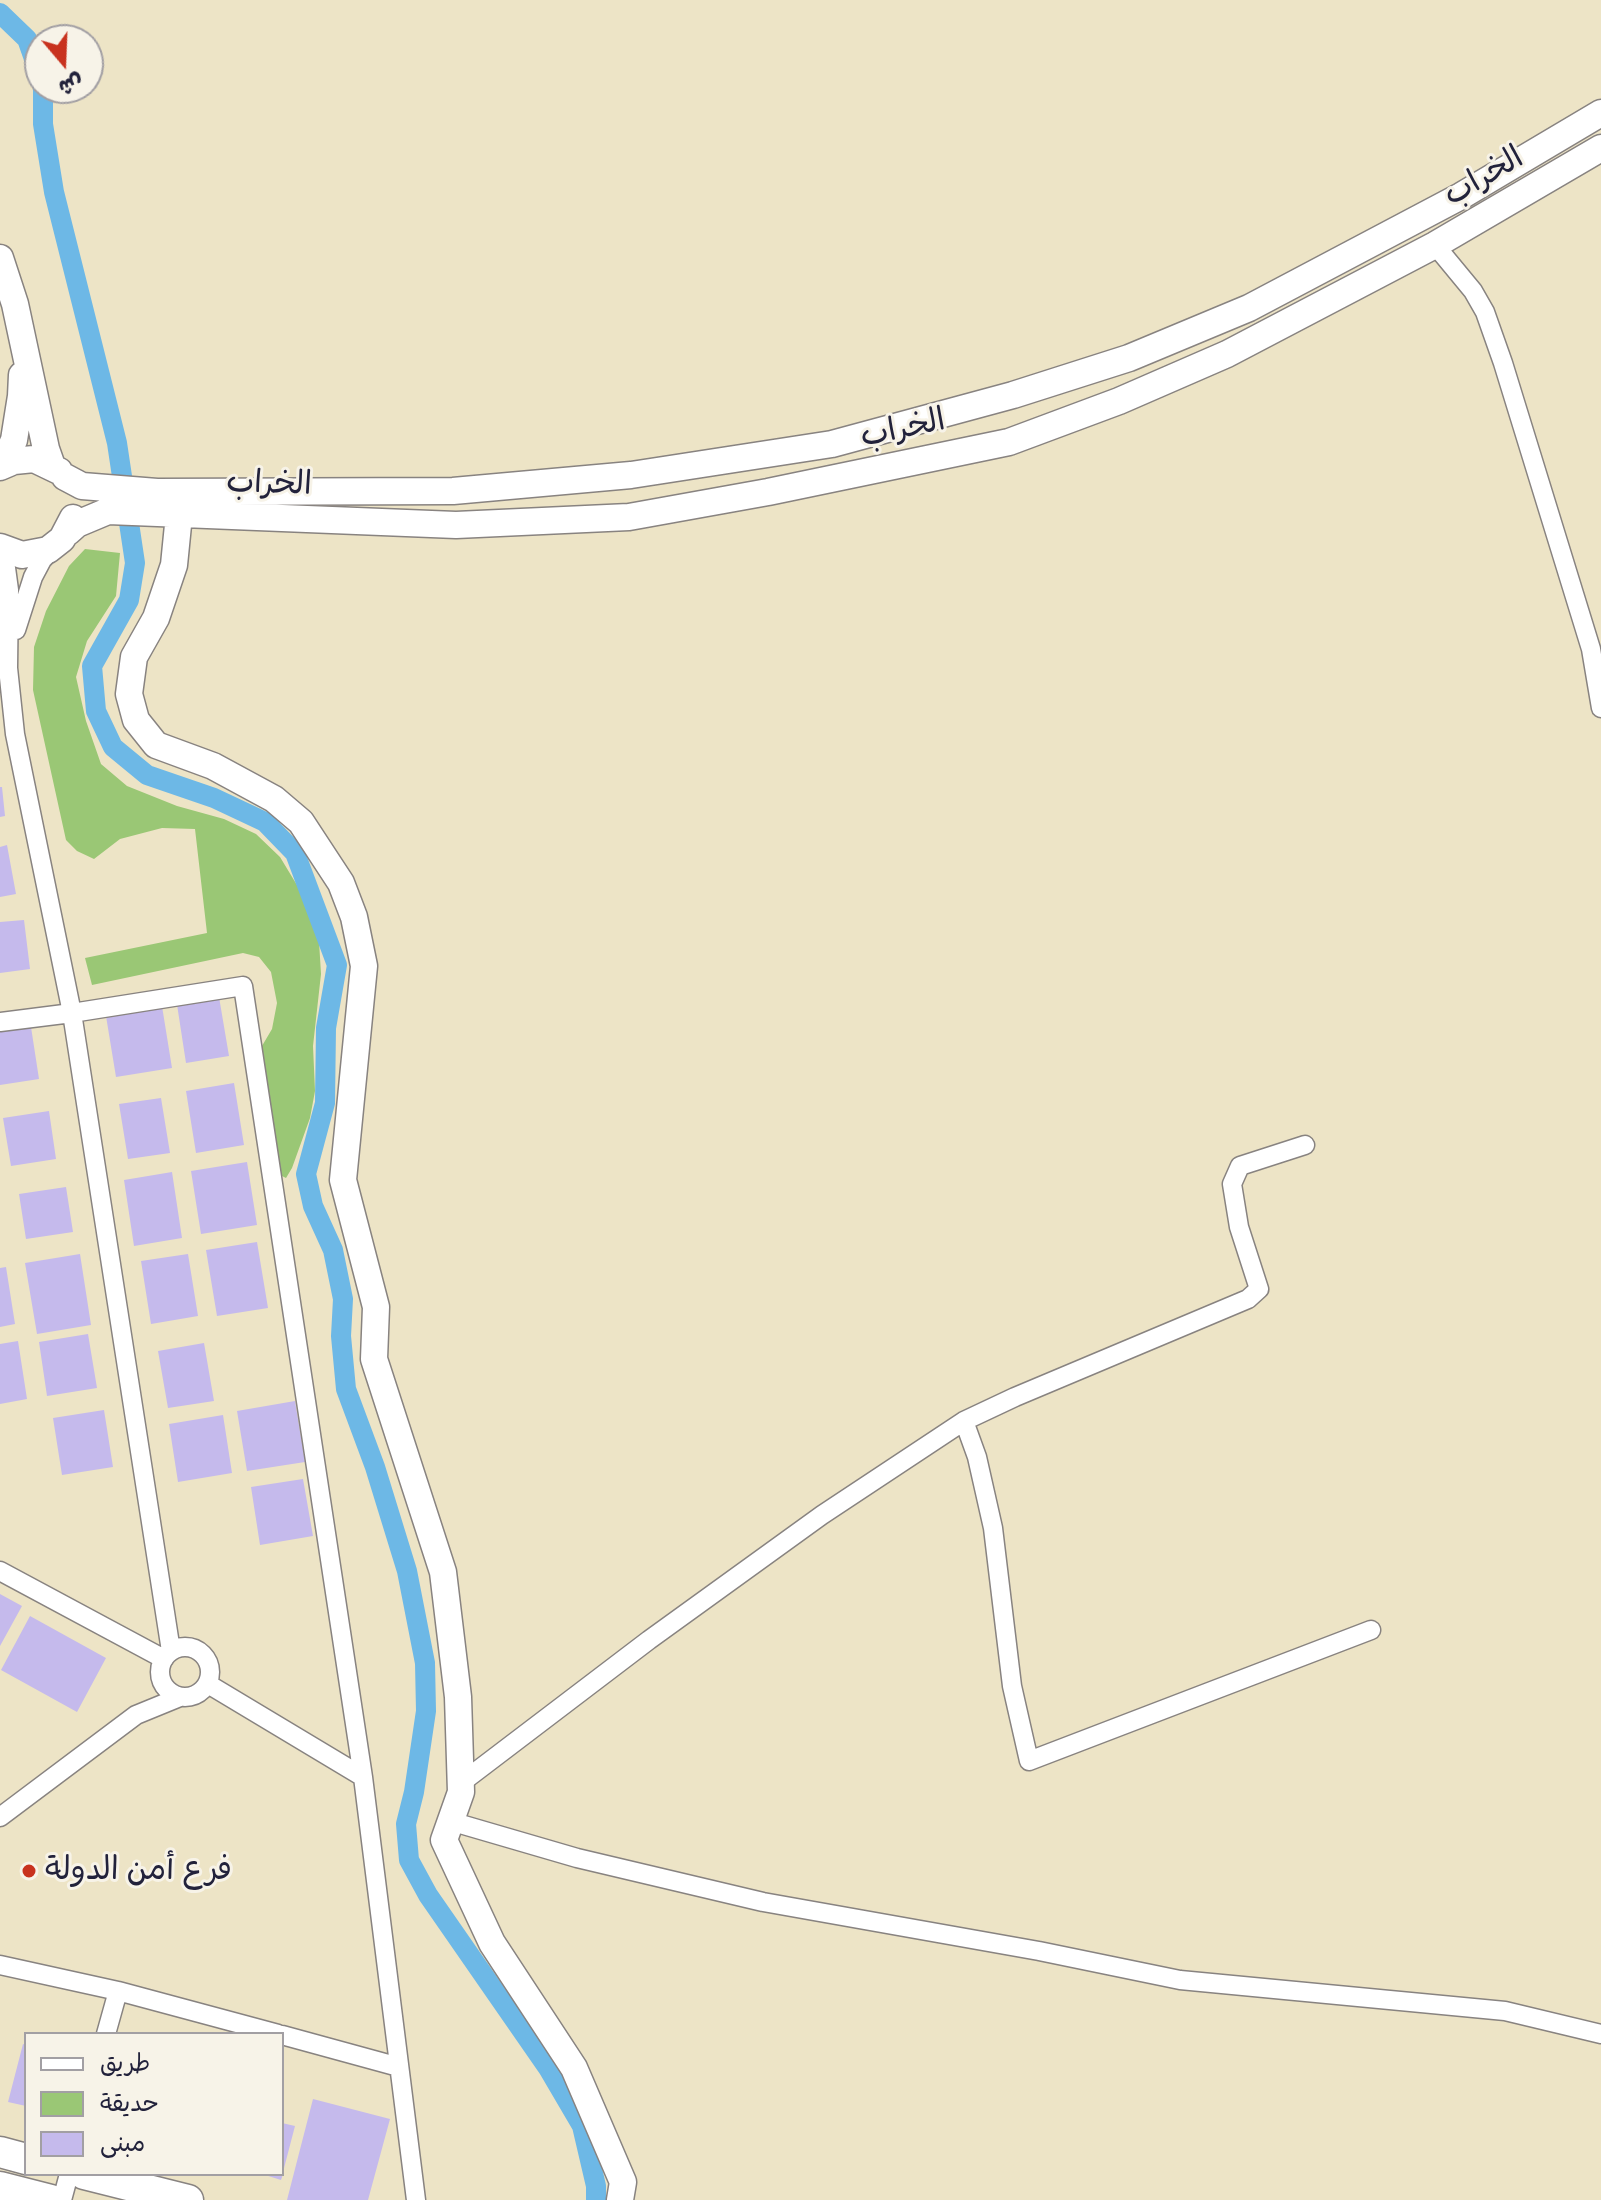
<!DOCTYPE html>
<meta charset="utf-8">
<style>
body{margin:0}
#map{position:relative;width:1601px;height:2200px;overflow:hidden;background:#ede4c6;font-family:Caveat,"Playpen Sans Arabic",sans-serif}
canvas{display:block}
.legend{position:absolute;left:24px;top:2032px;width:260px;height:144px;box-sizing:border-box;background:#f7f3e8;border:2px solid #a29fa3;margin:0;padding:10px 14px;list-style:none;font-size:24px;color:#22223b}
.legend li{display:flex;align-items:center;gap:16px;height:40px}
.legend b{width:40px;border:2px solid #a29fa3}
.north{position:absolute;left:24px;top:24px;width:80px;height:80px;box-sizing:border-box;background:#f7f3e8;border:2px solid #a29fa3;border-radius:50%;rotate:161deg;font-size:22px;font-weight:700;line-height:32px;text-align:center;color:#22223b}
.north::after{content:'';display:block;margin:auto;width:28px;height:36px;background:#c8321e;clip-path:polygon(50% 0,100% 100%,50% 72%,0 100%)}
</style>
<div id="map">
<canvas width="1601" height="2200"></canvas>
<ul class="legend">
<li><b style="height:10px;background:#fff"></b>طريق</li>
<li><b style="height:22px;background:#9ac775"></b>حديقة</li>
<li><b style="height:22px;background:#c5baec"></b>مبنى</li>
</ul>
<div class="north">ش</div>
</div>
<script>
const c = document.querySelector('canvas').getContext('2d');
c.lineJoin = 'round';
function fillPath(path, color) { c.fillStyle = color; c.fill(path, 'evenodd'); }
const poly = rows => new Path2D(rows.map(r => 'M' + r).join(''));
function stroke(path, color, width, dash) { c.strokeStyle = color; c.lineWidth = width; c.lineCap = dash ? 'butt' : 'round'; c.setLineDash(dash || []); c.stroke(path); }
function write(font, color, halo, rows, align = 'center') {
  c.font = font + ' Caveat,"Playpen Sans Arabic",sans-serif'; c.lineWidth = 6; c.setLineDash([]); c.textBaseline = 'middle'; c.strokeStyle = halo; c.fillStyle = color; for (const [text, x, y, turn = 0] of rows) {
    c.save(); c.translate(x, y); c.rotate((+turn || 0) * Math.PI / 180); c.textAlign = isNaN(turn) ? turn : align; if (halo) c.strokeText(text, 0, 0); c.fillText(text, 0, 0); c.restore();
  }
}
const green = poly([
 [85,549,120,553,116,596,87,641,76,677,86,721,101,764,127,786,177,806,224,819,256,834,280,857,306,900,319,941,321,974,313,1046,315,1091,310,1118,292,1168,286,1178,278,1174,259,1051,272,1029,277,1003,271,972,259,957,243,953,92,985,85,958,207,933,195,829,162,828,120,839,94,859,77,851,66,840,33,690,34,647,46,611,69,566]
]);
const canal = poly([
 [0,13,27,39,40,76],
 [43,88,43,124,54,192,117,443,135,563,129,600,92,666,96,711,113,747,147,775,214,798,265,822,295,853,337,965,326,1028,325,1103,306,1174,313,1206,333,1250,343,1299,341,1336,346,1389,375,1467,407,1571,425,1663,426,1711,414,1792,406,1824,409,1860,428,1895,548,2068,582,2126,596,2186,596,2200]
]);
const building = poly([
 [0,787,2,787,5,816,0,817],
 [7,845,16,894,0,897,0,847],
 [24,920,30,969,0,973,0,922],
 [218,991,229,1056,186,1063,176,998],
 [161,1000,172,1068,116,1077,105,1010],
 [31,1027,39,1079,0,1085,0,1032],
 [234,1083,244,1145,196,1153,186,1091],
 [161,1098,170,1153,128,1159,119,1104],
 [49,1111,56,1159,11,1166,3,1118],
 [247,1162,257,1225,201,1234,191,1171],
 [172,1172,182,1238,134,1246,124,1180],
 [66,1187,73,1232,26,1239,19,1194],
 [257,1242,268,1308,217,1316,206,1250],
 [80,1254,91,1325,37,1334,25,1263],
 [188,1254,198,1316,151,1324,141,1261],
 [6,1267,15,1324,0,1327,0,1268],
 [88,1334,97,1388,47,1396,39,1342],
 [18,1341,27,1399,0,1404,0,1344],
 [204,1343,214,1401,168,1408,158,1351],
 [295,1401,305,1462,247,1471,237,1411],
 [104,1410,113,1467,62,1475,53,1418],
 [223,1415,232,1473,178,1482,169,1424],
 [303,1479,313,1536,260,1545,251,1487],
 [0,1594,22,1606,0,1646],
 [30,1616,106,1658,77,1712,1,1670],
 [23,2044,26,2045,26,2106,8,2102],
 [313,2099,390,2119,368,2200,287,2200],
 [282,2123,295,2126,283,2172,282,2172],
 [262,2174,283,2174,281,2180]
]);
const street = poly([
 [1435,245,1473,291,1485,312,1503,363,1591,649,1601,708],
 [0,551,6,568,9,590,8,668,15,734,72,1013,243,986,363,1777,416,2200],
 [16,630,33,577,42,560,55,546],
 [0,1022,72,1013,171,1651],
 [964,1421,977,1457,993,1528,1012,1686,1029,1761,1371,1630],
 [0,1571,164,1659],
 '160 1672a25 25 0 1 1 50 0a25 25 0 1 1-50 0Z',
 [208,1684,363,1777],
 [461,1783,649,1640,822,1515,964,1421,1015,1397,1248,1299,1259,1289,1239,1227,1232,1184,1240,1166,1305,1145],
 [0,1817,136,1715,180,1697],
 [450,1821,577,1858,763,1902,1039,1951,1180,1980,1505,2011,1601,2034],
 [0,1965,118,1991,278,2034],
 [106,2034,118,1991],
 [282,2035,399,2067],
 [62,2200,69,2174]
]);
const secondary = poly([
 [0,258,15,304,46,449,52,466],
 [3,465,14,440,21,396,22,375],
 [0,467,14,461,34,459,59,471],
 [65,477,82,486,157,492,453,491,631,475,832,444,1013,395,1129,358,1249,308,1461,196,1601,113],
 [179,515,174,565,156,618,134,657,129,694,136,720,156,745,213,766,274,799,301,822,341,883,354,917,364,966,343,1180,376,1307,374,1359,443,1572,458,1697,461,1792,444,1840,492,1943,574,2068,623,2182,620,2200],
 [68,532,77,524,108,511,456,525,629,517,768,492,1009,442,1119,401,1227,354,1435,245,1601,148],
 [0,547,22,555,48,550,62,539,73,518]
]);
const primary = poly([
 [0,2152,26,2159],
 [84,2174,188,2200],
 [0,2187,51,2200]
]);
const markers = [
 [29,1871,8,"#c8321e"]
];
const streetNames = [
 ["الخراب",1484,177,-30],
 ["الخراب",903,429,-12],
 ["الخراب",269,484,2]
];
const poiNames = [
 ["فرع أمن الدولة",45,1871]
];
fillPath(green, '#9ac775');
stroke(canal, '#6db8e6', 20);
fillPath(building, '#c5baec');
stroke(street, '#888380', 21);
stroke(secondary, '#888380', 29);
stroke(primary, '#888380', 33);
stroke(street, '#fff', 18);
stroke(secondary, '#fff', 26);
stroke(primary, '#fff', 30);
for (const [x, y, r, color] of markers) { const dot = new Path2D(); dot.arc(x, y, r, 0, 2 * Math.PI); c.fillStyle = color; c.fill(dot); stroke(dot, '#f7f3e8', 3); }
write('32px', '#22223b', '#f7f3e8', streetNames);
write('32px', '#22223b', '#f7f3e8', poiNames, 'left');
</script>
